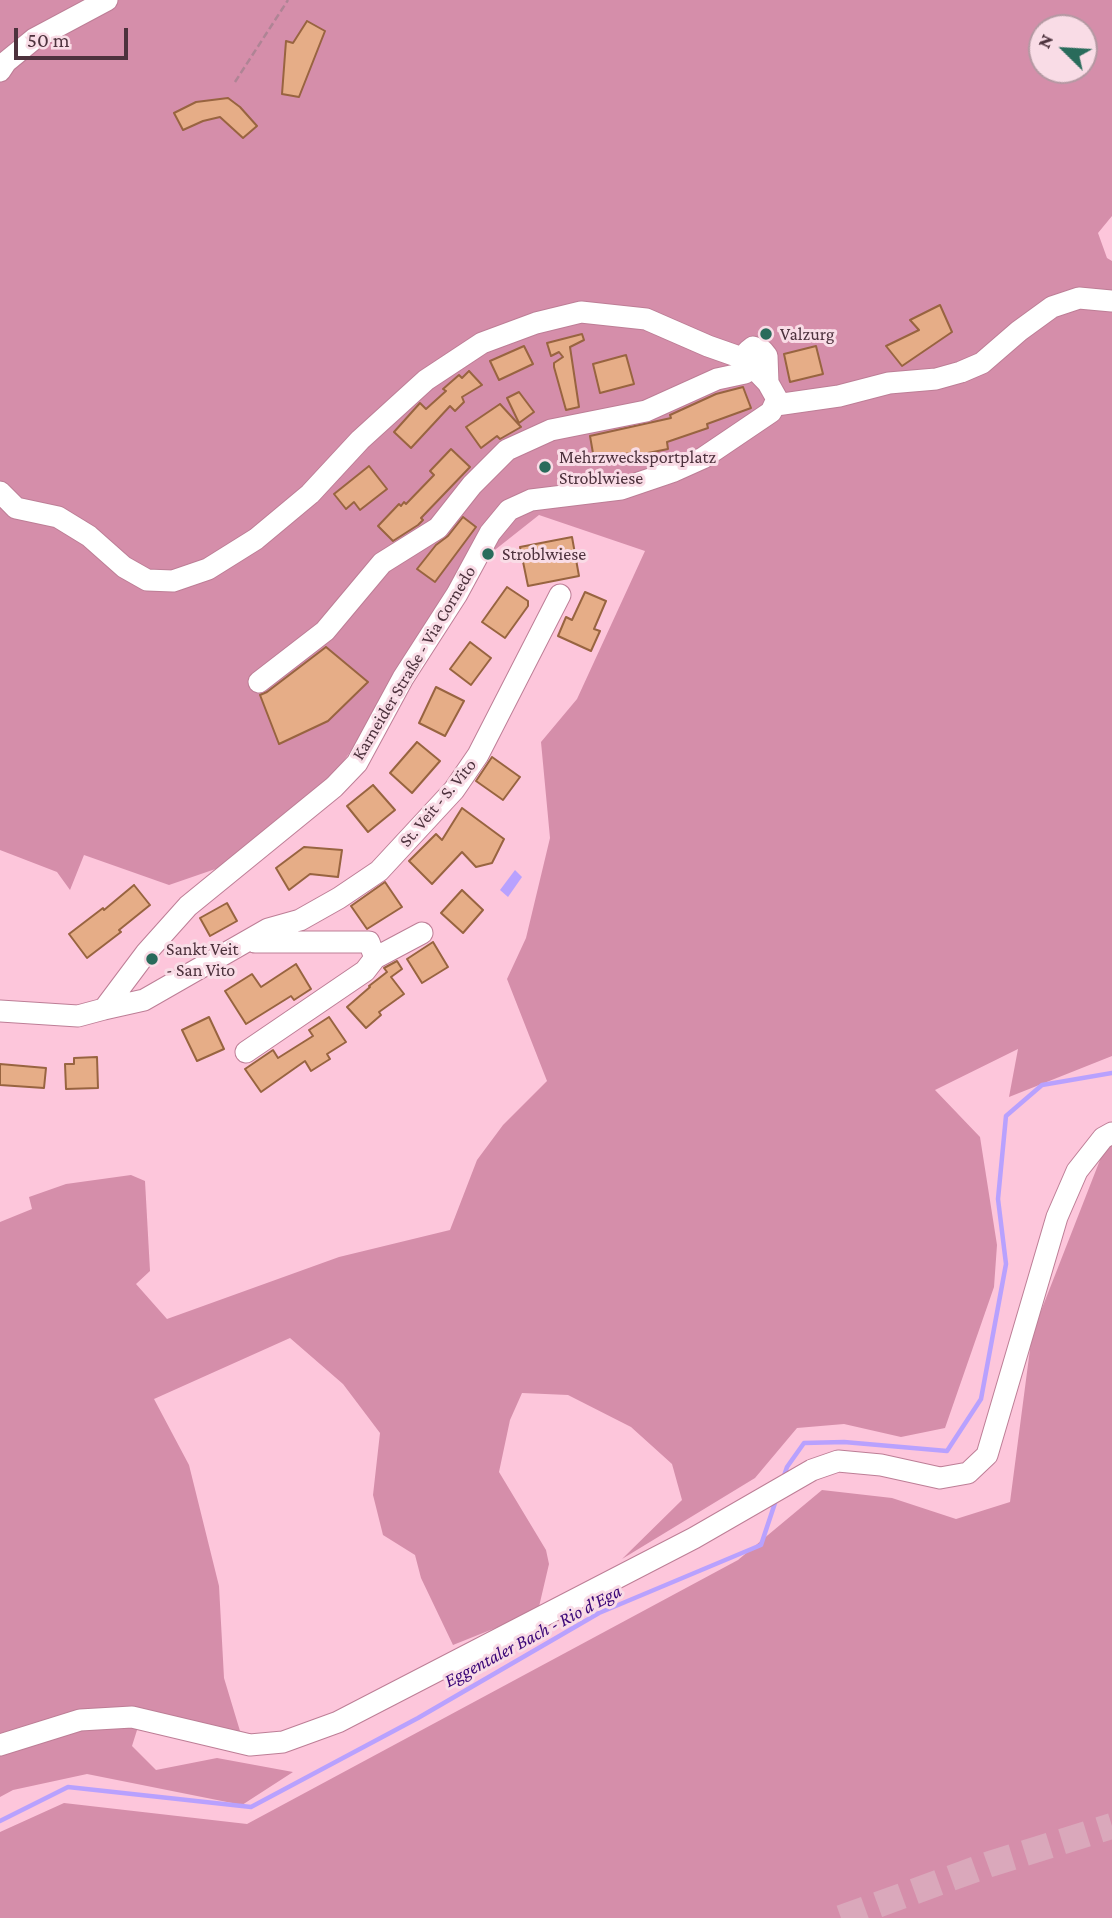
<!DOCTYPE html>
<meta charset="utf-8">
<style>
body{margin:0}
#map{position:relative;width:1112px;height:1918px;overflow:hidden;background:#fdc6db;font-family:"Crimson Pro",serif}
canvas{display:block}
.north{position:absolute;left:1028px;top:14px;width:70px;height:70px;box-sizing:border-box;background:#f9dce6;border:2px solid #b498a2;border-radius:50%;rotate:294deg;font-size:19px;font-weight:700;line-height:28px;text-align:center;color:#4d323d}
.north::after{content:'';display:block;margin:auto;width:24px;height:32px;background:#296b5b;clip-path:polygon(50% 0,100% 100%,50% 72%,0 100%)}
.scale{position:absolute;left:14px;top:28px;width:114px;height:32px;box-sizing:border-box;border:4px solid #4d323d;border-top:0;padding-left:9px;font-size:21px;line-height:24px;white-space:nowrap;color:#4d323d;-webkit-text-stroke:5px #f9dce6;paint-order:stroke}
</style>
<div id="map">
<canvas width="1112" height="1918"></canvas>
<div class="north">N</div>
<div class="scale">50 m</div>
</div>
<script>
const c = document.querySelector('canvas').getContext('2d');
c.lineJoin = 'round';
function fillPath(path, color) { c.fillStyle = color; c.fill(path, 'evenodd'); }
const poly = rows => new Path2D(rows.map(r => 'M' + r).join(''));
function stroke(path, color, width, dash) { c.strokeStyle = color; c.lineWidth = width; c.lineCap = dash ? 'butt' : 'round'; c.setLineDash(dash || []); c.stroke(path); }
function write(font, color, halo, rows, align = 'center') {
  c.font = font + ' "Crimson Pro",serif'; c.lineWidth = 6; c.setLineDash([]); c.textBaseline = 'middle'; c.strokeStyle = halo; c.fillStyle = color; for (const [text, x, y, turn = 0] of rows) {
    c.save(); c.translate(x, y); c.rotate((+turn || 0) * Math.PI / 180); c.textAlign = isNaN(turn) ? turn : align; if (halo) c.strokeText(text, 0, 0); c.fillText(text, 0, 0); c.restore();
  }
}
const green = poly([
 [0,0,1112,0,1112,216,1098,233,1107,258,1112,261,1112,1056,1009,1097,1018,1049,935,1090,980,1137,997,1245,994,1287,945,1428,901,1437,844,1424,797,1428,755,1478,622,1559,682,1500,672,1464,631,1427,568,1395,522,1393,510,1420,499,1472,546,1550,549,1564,538,1611,453,1645,421,1578,415,1555,383,1535,373,1495,380,1433,343,1384,290,1338,154,1399,189,1465,219,1586,224,1678,240,1731,216,1730,143,1711,132,1746,156,1770,217,1758,293,1772,242,1805,87,1774,13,1790,0,1797,0,1222,32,1209,29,1197,66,1184,131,1175,145,1181,150,1271,136,1284,167,1319,339,1257,450,1230,477,1160,503,1125,547,1081,507,979,526,938,550,838,541,742,577,699,645,551,539,515,472,568,410,668,308,811,227,865,169,885,84,855,70,890,57,872,0,850],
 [1042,28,1084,28,1084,70,1042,70],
 [1112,1139,1112,1918,0,1918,0,1832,64,1803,247,1824,738,1560,822,1490,892,1498,956,1519,1010,1502,1032,1334,1107,1142]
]);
const water = poly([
 [515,870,522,877,508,897,500,890]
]);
const stream = poly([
 [783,1479,787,1467,804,1443,844,1442,947,1451,981,1399,1006,1264,998,1199,1006,1116,1042,1085,1112,1073],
 [0,1821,68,1787,251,1807,418,1718,599,1613,761,1545,776,1500]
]);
const building = poly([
 [307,21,325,31,299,97,282,94,286,41,293,43,307,21],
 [228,98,240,107,257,126,243,138,220,117,203,121,183,130,174,113,196,102,228,98],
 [940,305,952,332,902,366,886,346,919,330,910,320,940,305],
 [582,334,584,340,570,347,579,407,566,410,554,367,554,363,563,357,559,352,551,356,547,343,582,334],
 [524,346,533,364,499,380,490,361,524,346],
 [816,346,823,374,790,382,784,354,816,346],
 [626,355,634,384,600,393,593,364,626,355],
 [469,371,482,385,462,397,464,402,455,411,450,406,411,448,394,432,420,403,426,409,446,391,443,389,459,375,462,378,469,371],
 [743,387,751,408,707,424,708,428,667,442,668,449,638,455,637,452,594,459,590,436,671,418,670,415,716,394,743,387],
 [519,392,534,412,519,423,507,398,519,392],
 [500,404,521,427,500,439,497,436,481,448,466,427,500,404],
 [451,449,470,467,421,518,423,520,418,525,393,541,378,526,399,504,401,506,404,502,406,504,434,475,430,471,451,449],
 [369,466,387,489,360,510,354,502,346,509,334,494,369,466],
 [463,517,476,527,435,582,417,569,436,545,448,536,463,517],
 [572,537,579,576,528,586,520,547,572,537],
 [507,587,528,601,528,606,505,638,482,622,507,587],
 [585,592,606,601,594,629,600,631,591,651,558,636,566,617,572,620,585,592],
 [470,642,491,658,471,685,450,669,470,642],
 [326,647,368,682,328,721,279,744,260,695,267,692,326,647],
 [436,687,464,701,445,736,419,723,436,687],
 [417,742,440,761,412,793,390,773,417,742],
 [492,757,520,777,503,800,476,781,492,757],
 [373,785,395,810,368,832,347,806,373,785],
 [462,808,504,839,492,863,476,867,462,852,432,884,409,861,436,834,442,840,462,808],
 [304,847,342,850,338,877,310,874,289,890,276,868,304,847],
 [385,882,402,907,367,929,351,906,385,882],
 [134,885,150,905,119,930,121,932,87,958,69,934,103,908,104,910,134,885],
 [462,890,483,910,463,933,441,913,462,890],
 [227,903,237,921,210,936,200,918,227,903],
 [433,942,448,967,422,983,407,959,433,942],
 [397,961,402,969,391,977,404,994,379,1012,381,1015,366,1028,347,1007,370,987,369,986,387,972,384,968,397,961],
 [296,964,311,989,294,1000,291,996,246,1024,225,991,252,974,261,987,296,964],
 [209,1017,224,1049,197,1061,182,1030,209,1017],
 [329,1017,346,1042,327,1054,330,1059,311,1071,305,1061,261,1092,245,1069,273,1050,278,1058,313,1036,309,1030,329,1017],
 [97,1057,98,1088,66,1089,65,1064,74,1064,74,1058,97,1057],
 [0,1064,46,1068,44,1088,0,1085,0,1064]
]);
const majorTunnel = poly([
 [841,1918,990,1864,1112,1826]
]);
const path = poly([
 [235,82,288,0]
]);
const minor = poly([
 [0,71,6,62,34,39,107,0],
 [745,359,748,351,753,347,763,351,767,356,768,383],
 [776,405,839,396,889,383,936,379,961,372,982,363,1019,331,1052,307,1079,298,1112,301],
 [0,492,16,508,58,517,89,536,124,567,147,580,173,581,208,569,256,539,310,494,360,440,426,380,482,343,536,323,581,312,646,319,708,346,745,359,768,383,777,399,771,412,703,458,674,471,621,489,531,500,509,510,490,533,457,594,403,678,357,763,334,787,188,906,146,953,104,1009,78,1016,0,1011],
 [259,682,325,631,382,563,438,528,472,485,507,450,551,430,646,411,717,379,745,373,754,366],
 [375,958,422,933],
 [104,1009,144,1000,268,929,300,920,339,898,379,871,454,790,478,755,560,595],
 [246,1052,365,971,375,958,369,942,255,942],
 [0,1745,80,1720,132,1717,250,1745,283,1742,338,1722,694,1538,812,1470,838,1461,881,1465,940,1478,968,1473,987,1455,1057,1217,1077,1171,1103,1138,1112,1133]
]);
const markers = [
 [766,334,7,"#296b5b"],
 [545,467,7,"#296b5b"],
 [488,554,7,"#296b5b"],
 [152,959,7,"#296b5b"]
];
const poiNames = [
 ["Valzurg",780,334],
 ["Mehrzwecksportplatz",559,457],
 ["Stroblwiese",559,478],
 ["Stroblwiese",502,554],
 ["Sankt Veit",166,949],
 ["- San Vito",166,970]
];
const streetNames = [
 ["Karneider Straße - Via Cornedo",414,663,-59],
 ["St. Veit - S. Vito",438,803,-50]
];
const waterNames = [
 ["Eggentaler Bach - Rio d'Ega",533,1636,-28]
];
fillPath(green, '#d58eaa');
fillPath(water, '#b8a1fe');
stroke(stream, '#b8a1fe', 4.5);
fillPath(building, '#e6ad87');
stroke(building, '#986440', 2);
stroke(majorTunnel, '#daa8bb', 26, [26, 13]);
stroke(minor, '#bd7e96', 23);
stroke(path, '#af8495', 2.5, [7, 3.5]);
stroke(minor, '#fff', 21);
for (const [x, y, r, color] of markers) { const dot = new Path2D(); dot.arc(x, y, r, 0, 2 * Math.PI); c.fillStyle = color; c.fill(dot); stroke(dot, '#f9dce6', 2.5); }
write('18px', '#4d323d', '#f9dce6', poiNames, 'left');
write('18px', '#4d323d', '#f9dce6', streetNames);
write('italic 19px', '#3a0677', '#f9dce6', waterNames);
</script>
